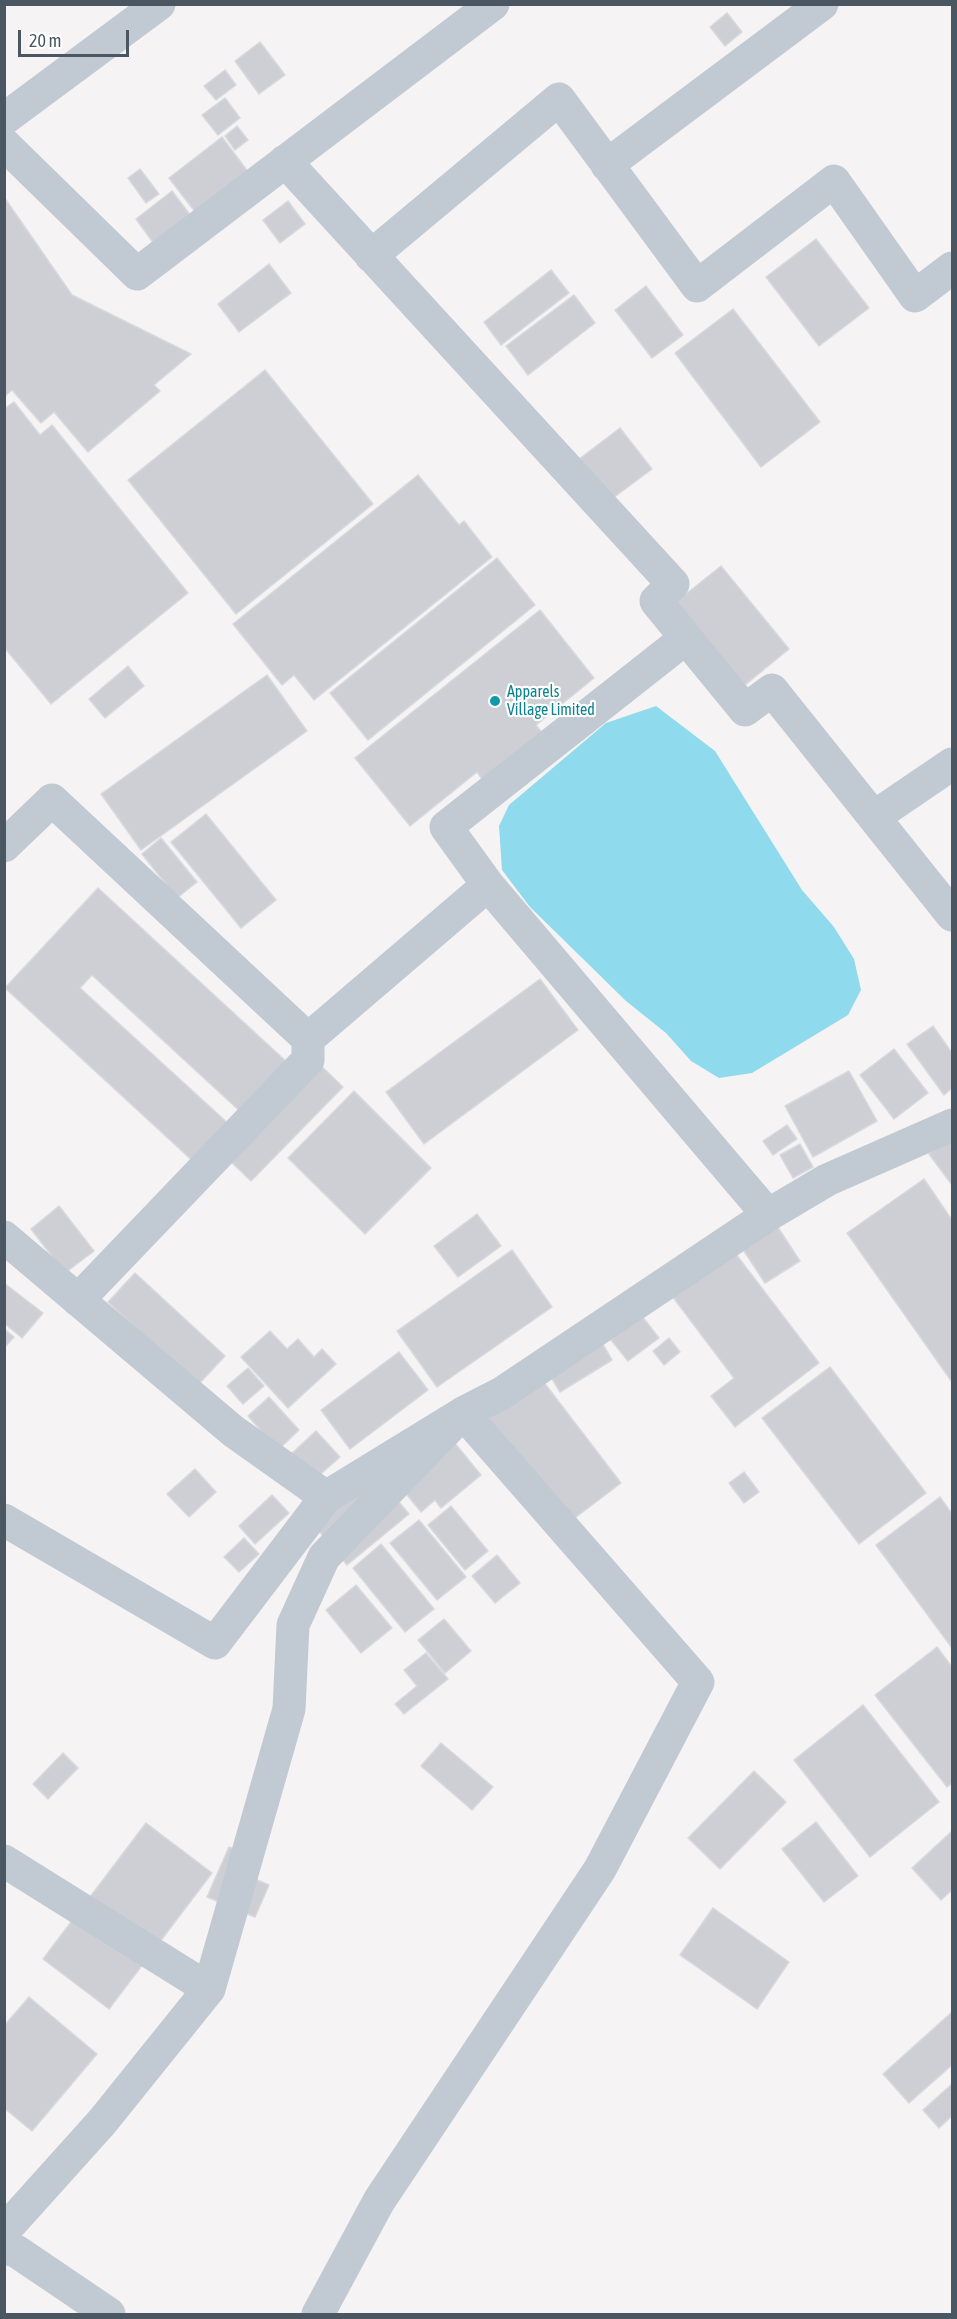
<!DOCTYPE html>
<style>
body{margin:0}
#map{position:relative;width:957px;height:2319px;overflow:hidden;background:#f5f3f3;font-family:"Asap Condensed",sans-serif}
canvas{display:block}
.frame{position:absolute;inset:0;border:6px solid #4a5661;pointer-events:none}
.scale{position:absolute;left:18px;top:30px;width:111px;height:27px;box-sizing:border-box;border:3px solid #4a5661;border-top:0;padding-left:8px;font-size:18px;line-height:21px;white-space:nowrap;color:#4a5661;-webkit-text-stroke:4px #fff;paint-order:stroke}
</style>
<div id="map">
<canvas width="957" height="2319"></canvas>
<div class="frame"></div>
<div class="scale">20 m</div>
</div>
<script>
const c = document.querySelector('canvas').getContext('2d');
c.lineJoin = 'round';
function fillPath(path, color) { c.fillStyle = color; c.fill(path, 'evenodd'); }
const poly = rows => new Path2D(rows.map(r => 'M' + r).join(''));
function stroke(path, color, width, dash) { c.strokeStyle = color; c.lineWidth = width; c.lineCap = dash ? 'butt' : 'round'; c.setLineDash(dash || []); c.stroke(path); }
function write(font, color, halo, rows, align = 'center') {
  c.font = font + ' "Asap Condensed",sans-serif'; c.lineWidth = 4.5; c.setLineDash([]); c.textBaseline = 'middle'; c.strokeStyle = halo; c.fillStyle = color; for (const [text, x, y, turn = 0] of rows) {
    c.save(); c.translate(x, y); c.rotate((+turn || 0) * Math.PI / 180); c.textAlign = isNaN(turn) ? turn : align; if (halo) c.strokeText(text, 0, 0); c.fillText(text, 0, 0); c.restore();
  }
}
const water = poly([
 [656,706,715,751,802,890,834,927,854,959,861,990,848,1015,752,1073,719,1078,691,1061,666,1033,626,1001,530,907,502,870,499,826,509,805,606,723]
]);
const building = poly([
 [727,13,742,32,725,46,710,27,727,13],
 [260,42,285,75,259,94,235,61,260,42],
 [225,70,236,85,216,100,204,86,225,70],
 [225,98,240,118,218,135,202,115,225,98],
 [237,126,248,140,235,150,225,136,237,126],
 [222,137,255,181,202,221,169,178,222,137],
 [140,169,159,194,146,203,128,178,140,169],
 [172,191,194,220,157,248,136,219,172,191],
 [4,197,72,295,191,354,154,385,160,391,88,452,54,412,41,423,12,390,4,397,4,197],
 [288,201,305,224,280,243,263,220,288,201],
 [816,239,869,308,819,346,766,277,816,239],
 [269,264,291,293,239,332,218,304,269,264],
 [551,270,569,293,501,345,484,322,551,270],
 [646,286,683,335,652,358,615,310,646,286],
 [574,295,595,323,528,375,506,346,574,295],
 [733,309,820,422,761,467,675,353,733,309],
 [265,370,373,504,236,614,128,480,265,370],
 [14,402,40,435,52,425,188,593,51,704,4,647,4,409,14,402],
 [620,428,652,469,601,507,570,466,620,428],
 [418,475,459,525,464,521,492,557,314,700,294,675,282,685,233,624,418,475],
 [497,558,535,605,368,740,330,693,497,558],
 [721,566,789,649,740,689,671,606,721,566],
 [540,610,594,678,536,725,547,739,488,787,477,772,410,826,355,758,540,610],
 [128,666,144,686,105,718,89,699,128,666],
 [267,675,307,731,141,850,101,794,267,675],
 [206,814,276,900,241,928,171,842,206,814],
 [161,838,197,882,177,898,142,854,161,838],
 [98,888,289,1064,243,1114,92,975,80,988,231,1126,196,1164,5,988,98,888],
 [540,979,578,1030,424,1144,386,1092,540,979],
 [933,1026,952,1053,952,1088,944,1095,907,1044,933,1026],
 [894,1049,928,1093,894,1119,860,1075,894,1049],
 [317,1062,343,1087,251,1181,225,1156,317,1062],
 [849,1071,877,1121,813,1157,785,1106,849,1071],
 [354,1091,431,1168,365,1234,288,1158,354,1091],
 [787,1125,797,1139,773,1155,763,1141,787,1125],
 [952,1136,952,1185,929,1154,952,1136],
 [800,1144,813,1167,793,1178,780,1155,800,1144],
 [924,1179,952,1220,952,1382,847,1233,924,1179],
 [59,1206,94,1251,65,1273,31,1229,59,1206],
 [477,1214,501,1246,458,1277,434,1246,477,1214],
 [777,1226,800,1261,765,1283,742,1248,777,1226],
 [732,1249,819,1363,735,1427,711,1396,734,1378,672,1296,732,1249],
 [512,1250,552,1307,437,1387,397,1331,512,1250],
 [135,1273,225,1356,197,1386,108,1302,135,1273],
 [4,1283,43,1313,22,1338,4,1323,4,1283],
 [642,1316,659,1338,628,1361,611,1340,642,1316],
 [4,1329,14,1337,4,1348,4,1329],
 [270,1331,287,1349,298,1339,314,1357,322,1349,336,1364,288,1408,241,1357,270,1331],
 [598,1336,612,1360,560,1392,545,1367,598,1336],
 [669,1338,680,1352,664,1365,653,1351,669,1338],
 [399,1352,428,1390,350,1449,321,1410,399,1352],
 [830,1367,926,1493,859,1544,762,1418,830,1367],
 [248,1368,264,1386,243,1404,227,1386,248,1368],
 [536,1372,621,1483,567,1524,483,1413,536,1372],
 [269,1397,299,1430,278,1450,248,1416,269,1397],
 [439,1424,481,1475,441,1508,435,1500,421,1512,385,1468,439,1424],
 [316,1431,340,1457,314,1480,290,1455,316,1431],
 [195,1469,216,1492,189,1517,167,1494,195,1469],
 [744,1472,759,1492,744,1503,729,1483,744,1472],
 [375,1473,409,1514,347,1565,313,1524,375,1473],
 [272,1495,289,1513,255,1544,239,1526,272,1495],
 [940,1497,952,1514,952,1648,876,1545,940,1497],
 [451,1506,488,1551,465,1570,428,1525,451,1506],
 [419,1520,466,1577,437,1600,390,1543,419,1520],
 [244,1538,259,1554,239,1572,224,1557,244,1538],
 [381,1544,434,1609,405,1632,353,1568,381,1544],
 [497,1555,520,1583,495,1603,472,1576,497,1555],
 [356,1585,392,1628,361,1653,326,1610,356,1585],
 [444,1619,471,1651,445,1673,418,1640,444,1619],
 [937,1647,952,1667,952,1783,947,1787,875,1695,937,1647],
 [426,1653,448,1679,404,1714,395,1704,417,1686,404,1670,426,1653],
 [863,1705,939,1802,870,1857,794,1760,863,1705],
 [441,1743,493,1787,472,1810,421,1766,441,1743],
 [63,1753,78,1768,48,1799,33,1784,63,1753],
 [754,1771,786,1802,720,1869,688,1838,754,1771],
 [816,1822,858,1876,824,1902,782,1849,816,1822],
 [146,1823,212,1873,109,2009,43,1959,146,1823],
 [952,1831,952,1890,941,1900,912,1868,952,1831],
 [229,1847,251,1856,243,1874,269,1885,255,1917,207,1897,229,1847],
 [713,1908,789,1962,757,2009,680,1955,713,1908],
 [29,1997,97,2054,32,2131,4,2108,4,2026,29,1997],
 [952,2012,952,2065,909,2103,883,2074,952,2012],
 [952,2084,952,2116,939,2128,923,2110,952,2084]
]);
const street = poly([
 [4,119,159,4],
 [4,144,137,274,493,4],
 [285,161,673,584,656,601,686,638],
 [607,165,822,4],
 [371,256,559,99,697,286,834,181,915,296,952,268],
 [874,817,952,764],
 [4,846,52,800,308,1039,488,885,446,827,686,638,745,710,772,690,952,915],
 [488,885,768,1215],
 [4,1237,233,1431,326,1497,463,1413,502,1393,768,1215,827,1180,952,1125],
 [78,1300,308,1060,308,1039],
 [4,1520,215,1643,326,1497],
 [4,1861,209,1989],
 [4,2231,102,2122,209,1989,289,1709,293,1625,324,1557,463,1413,698,1682,600,1869,379,2201,318,2314],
 [4,2248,16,2251,109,2314]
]);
const markers = [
 [495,701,6,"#0f9aa8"]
];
const cultureNames = [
 ["Apparels",507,692],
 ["Village Limited",507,710]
];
fillPath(water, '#90daee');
fillPath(building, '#cdcfd5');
stroke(building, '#d7d9de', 1.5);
stroke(street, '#c1cad2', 33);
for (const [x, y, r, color] of markers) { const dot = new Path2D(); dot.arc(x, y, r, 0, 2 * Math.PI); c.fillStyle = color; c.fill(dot); stroke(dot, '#fff', 2); }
write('16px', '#0d838f', '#fff', cultureNames, 'left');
</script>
